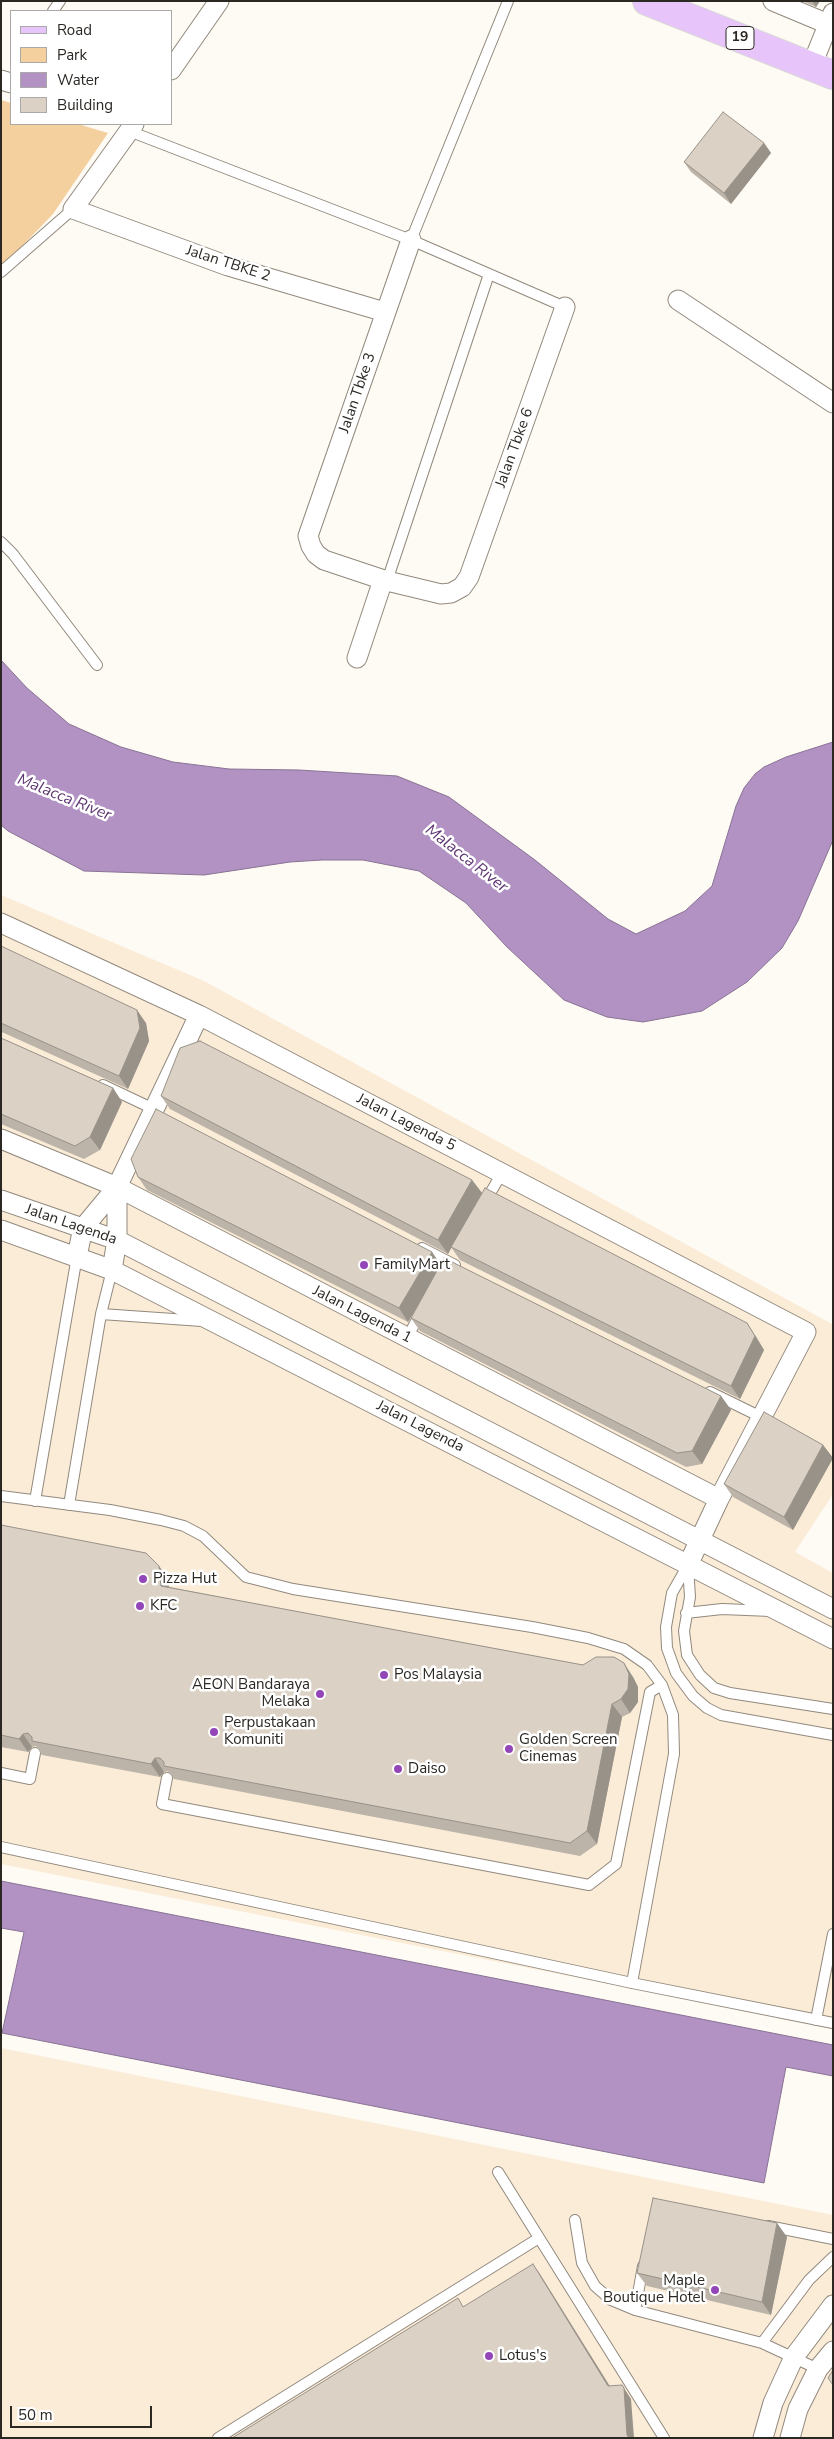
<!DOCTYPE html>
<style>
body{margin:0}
#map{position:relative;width:834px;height:2439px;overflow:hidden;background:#fefaf4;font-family:"Nunito Sans",sans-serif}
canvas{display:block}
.frame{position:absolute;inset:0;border:2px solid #2b2723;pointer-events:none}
.legend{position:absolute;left:10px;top:10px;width:162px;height:115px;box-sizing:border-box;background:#fff;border:1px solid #aaa9a7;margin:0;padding:6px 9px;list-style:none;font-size:15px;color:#2b2723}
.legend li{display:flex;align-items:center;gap:10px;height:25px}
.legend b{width:25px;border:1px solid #aaa9a7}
.scale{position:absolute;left:10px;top:2406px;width:142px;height:22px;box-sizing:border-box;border:2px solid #2b2723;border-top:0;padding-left:6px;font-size:15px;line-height:18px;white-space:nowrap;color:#2b2723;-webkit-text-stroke:4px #fff;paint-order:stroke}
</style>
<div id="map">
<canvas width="834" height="2439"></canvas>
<div class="frame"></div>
<ul class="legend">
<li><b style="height:6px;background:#e7c5fa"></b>Road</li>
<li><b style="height:14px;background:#f5d09f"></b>Park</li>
<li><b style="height:14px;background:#b192c3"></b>Water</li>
<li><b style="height:14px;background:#dbd1c4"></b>Building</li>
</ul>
<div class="scale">50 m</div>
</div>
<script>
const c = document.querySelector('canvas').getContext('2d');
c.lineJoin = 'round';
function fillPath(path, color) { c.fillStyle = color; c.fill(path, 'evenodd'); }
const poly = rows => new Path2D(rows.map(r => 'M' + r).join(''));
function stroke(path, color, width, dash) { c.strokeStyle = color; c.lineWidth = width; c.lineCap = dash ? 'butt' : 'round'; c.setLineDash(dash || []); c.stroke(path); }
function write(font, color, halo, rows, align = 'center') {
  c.font = font + ' "Nunito Sans",sans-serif'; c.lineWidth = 5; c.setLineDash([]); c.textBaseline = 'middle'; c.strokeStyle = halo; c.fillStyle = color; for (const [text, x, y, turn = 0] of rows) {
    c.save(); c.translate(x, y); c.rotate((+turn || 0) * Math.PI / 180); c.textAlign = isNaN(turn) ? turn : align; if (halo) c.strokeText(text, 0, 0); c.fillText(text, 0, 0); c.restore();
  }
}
const built = poly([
 [1,895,204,981,832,1324,833,1494,795,1552,833,1573,833,2028,1,1864],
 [1,2048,833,2215,833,2438,1,2438]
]);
const green = poly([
 [1,100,11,103,11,124,78,124,108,133,53,214,1,268]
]);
const water = poly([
 [1,660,27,688,69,724,121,747,173,762,229,769,299,770,397,776,449,797,535,860,608,919,636,934,685,911,712,886,736,806,744,788,755,774,764,767,786,757,833,742,833,840,798,921,782,948,747,982,702,1011,643,1022,607,1017,564,1000,507,947,466,903,419,871,363,860,322,860,290,862,204,875,84,871,8,831,1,825,1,660],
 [1,1881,833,2045,833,2076,786,2067,764,2183,2,2033,24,1932,1,1928,1,1881]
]);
const service = poly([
 [53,11,60,1],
 [129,131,411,240,565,307],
 [411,240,508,1],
 [1,272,73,209],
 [1,542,13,554,97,665],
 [387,581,489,274],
 [103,1085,158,1111],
 [485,1202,502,1173],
 [422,1248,455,1265],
 [101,1314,202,1321],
 [407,1338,421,1312],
 [710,1392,761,1417],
 [1,1496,110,1510,161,1520,184,1526,203,1536,246,1577,293,1589,532,1627,588,1638,624,1649,647,1665,662,1685,673,1715,674,1754,632,1983],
 [35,1501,77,1256],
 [69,1505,101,1314,112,1270],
 [688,1565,672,1593,666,1627,667,1648,676,1673,693,1696,707,1708,721,1715,833,1735],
 [688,1566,690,1597,684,1631,687,1655,700,1675,714,1688,730,1693,833,1709],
 [686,1613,722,1609,771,1611],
 [1,1773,30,1779,35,1753],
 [167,1778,162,1804,589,1885,616,1864,650,1692,662,1685],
 [1,1847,632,1983,833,2023],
 [816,2020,833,1934],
 [498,2172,664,2438],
 [575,2220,582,2263,595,2286,611,2300,635,2310,762,2343,818,2369],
 [768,2226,833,2239],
 [635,2310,643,2266],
 [762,2343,809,2280,833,2257],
 [218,2438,539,2238]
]);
const minor = poly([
 [773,1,828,24],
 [811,67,833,13],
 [171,70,219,1],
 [1,80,11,83],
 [134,124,73,209,228,266,385,312],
 [411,240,308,536,311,546,316,554,324,560,387,581,441,594,451,593,462,587,469,577,565,307],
 [678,300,833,403],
 [357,658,383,580],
 [1,923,199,1015,806,1332,719,1499,688,1565],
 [1,1139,117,1187,719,1499],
 [1,1200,117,1240,833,1609],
 [1,1230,112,1270,833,1639],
 [77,1256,83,1228,117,1187,199,1015],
 [112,1270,117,1240,117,1187],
 [763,2438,773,2403,794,2357,833,2305],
 [790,2438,798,2409,818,2369,833,2351]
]);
const primary = poly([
 [647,1,833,75]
]);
const wall = poly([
 [802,1,820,1,816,7],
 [764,143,771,153,731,204,691,172,684,162],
 [1,946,146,1023,149,1041,128,1089,4,1033,1,1032],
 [1,1038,113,1088,122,1102,100,1150,84,1159,1,1124],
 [161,1096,472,1180,482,1193,756,1336,764,1350,740,1399,460,1260,451,1247,448,1254,170,1109],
 [138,1177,432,1252,440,1265,721,1396,731,1410,702,1464,686,1467,420,1331,411,1318,413,1315,408,1322,147,1190],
 [823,1445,833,1458,793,1530,733,1497,724,1484],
 [1,1525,159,1566,168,1579,169,1587,633,1677,638,1687,638,1702,630,1713,622,1717,597,1844,580,1856,174,1779,168,1771,164,1772,160,1777,42,1755,36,1746,32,1747,28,1752,1,1747],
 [787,2237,771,2315,647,2286,637,2273]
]);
const shadedWall = poly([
 [812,1,820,1,816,7],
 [764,143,771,153,731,204,724,193],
 [137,1010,146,1023,149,1041,128,1089,119,1076],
 [113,1088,122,1102,100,1150,90,1137],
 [472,1180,482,1193,448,1254,438,1240],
 [432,1252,441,1265,408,1322,399,1308],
 [747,1323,764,1350,740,1399,731,1386],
 [721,1396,731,1410,702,1464,692,1451],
 [823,1445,833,1458,793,1530,784,1517],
 [159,1566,168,1579,170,1599,161,1586],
 [624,1663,633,1677,638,1687,638,1702,630,1713,621,1699],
 [612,1704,622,1717,597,1844,587,1831],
 [23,1734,32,1747,28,1752,19,1739],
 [155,1758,164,1772,160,1777,151,1764],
 [777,2223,787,2237,771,2315,762,2302],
 [533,2264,540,2274,616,2396,608,2386],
 [622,2385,631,2399,634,2438,629,2438,627,2435]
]);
const building = poly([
 [723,112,764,143,724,193,684,162,723,112],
 [1,946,137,1010,140,1028,119,1076,1,1023,1,946],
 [1,1038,113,1088,90,1137,75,1146,1,1114,1,1038],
 [200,1041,472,1180,438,1240,161,1096,180,1048,200,1041],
 [156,1109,432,1252,399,1308,138,1177,131,1159,156,1109],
 [485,1188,747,1323,755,1336,731,1386,451,1247,485,1188],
 [444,1258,721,1396,692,1451,677,1453,411,1318,444,1258],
 [764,1412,823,1445,784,1517,724,1484,764,1412],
 [1,1525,146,1553,159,1566,161,1586,583,1665,596,1657,614,1657,624,1663,629,1674,628,1689,621,1699,612,1704,587,1831,570,1843,164,1766,164,1762,160,1758,155,1758,151,1764,32,1741,32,1737,28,1733,23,1734,19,1739,1,1735,1,1525],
 [653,2198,777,2223,762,2302,637,2273,653,2198],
 [533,2264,608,2386,622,2385,624,2388,627,2435,629,2438,232,2438,458,2298,463,2307,533,2264],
 [833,2370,833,2385,828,2378,833,2370]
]);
const markers = [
 [364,1265,5,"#9346b8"],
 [143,1579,5,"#9346b8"],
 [140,1606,5,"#9346b8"],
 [384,1675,5,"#9346b8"],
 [320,1694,5,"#9346b8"],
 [214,1732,5,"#9346b8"],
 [509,1749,5,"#9346b8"],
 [398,1769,5,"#9346b8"],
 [715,2290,5,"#9346b8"],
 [489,2356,5,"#9346b8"]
];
const shields = [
 [740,38,28]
];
const shieldNames = [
 ["19",740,38]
];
const streetNames = [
 ["Jalan TBKE 2",228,264,18],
 ["Jalan Tbke 3",358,393,-71],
 ["Jalan Tbke 6",515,448,-70],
 ["Jalan Lagenda 5",406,1123,27],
 ["Jalan Lagenda",71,1225,19],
 ["Jalan Lagenda 1",362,1315,27],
 ["Jalan Lagenda",420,1427,27]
];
const poiNames = [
 ["FamilyMart",374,1265],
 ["Pizza Hut",153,1579],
 ["KFC",150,1606],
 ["Pos Malaysia",394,1675],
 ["AEON Bandaraya",310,1685,"right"],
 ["Melaka",310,1702,"right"],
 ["Perpustakaan",224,1723],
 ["Komuniti",224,1740],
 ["Golden Screen",519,1740],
 ["Cinemas",519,1757],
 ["Daiso",408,1769],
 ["Maple",705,2281,"right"],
 ["Boutique Hotel",705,2298,"right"],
 ["Lotus's",499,2356]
];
const waterNames = [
 ["Malacca River",64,798,22],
 ["Malacca River",466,859,38]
];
fillPath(built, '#fbecd8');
fillPath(green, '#f5d09f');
fillPath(water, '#b192c3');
stroke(water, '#897293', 1);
stroke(service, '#92897d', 12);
stroke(minor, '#92897d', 21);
stroke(primary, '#d9d8d7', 30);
stroke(service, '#fff', 10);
stroke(minor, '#fff', 19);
stroke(primary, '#e7c5fa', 28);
fillPath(wall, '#bcb4a9');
fillPath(shadedWall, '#999289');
fillPath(building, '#dbd1c4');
stroke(building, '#999289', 1);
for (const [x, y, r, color] of markers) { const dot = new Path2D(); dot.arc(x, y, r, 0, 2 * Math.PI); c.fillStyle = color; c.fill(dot); stroke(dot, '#fff', 2); }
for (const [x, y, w] of shields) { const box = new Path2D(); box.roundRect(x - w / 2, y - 11.5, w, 23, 4); c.fillStyle = '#fff'; c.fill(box); stroke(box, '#2b2723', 1); }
write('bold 14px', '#2b2723', null, shieldNames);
write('15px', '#2b2723', '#fff', streetNames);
write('15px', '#2b2723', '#fff', poiNames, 'left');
write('italic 16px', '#5e3572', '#fff', waterNames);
</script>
